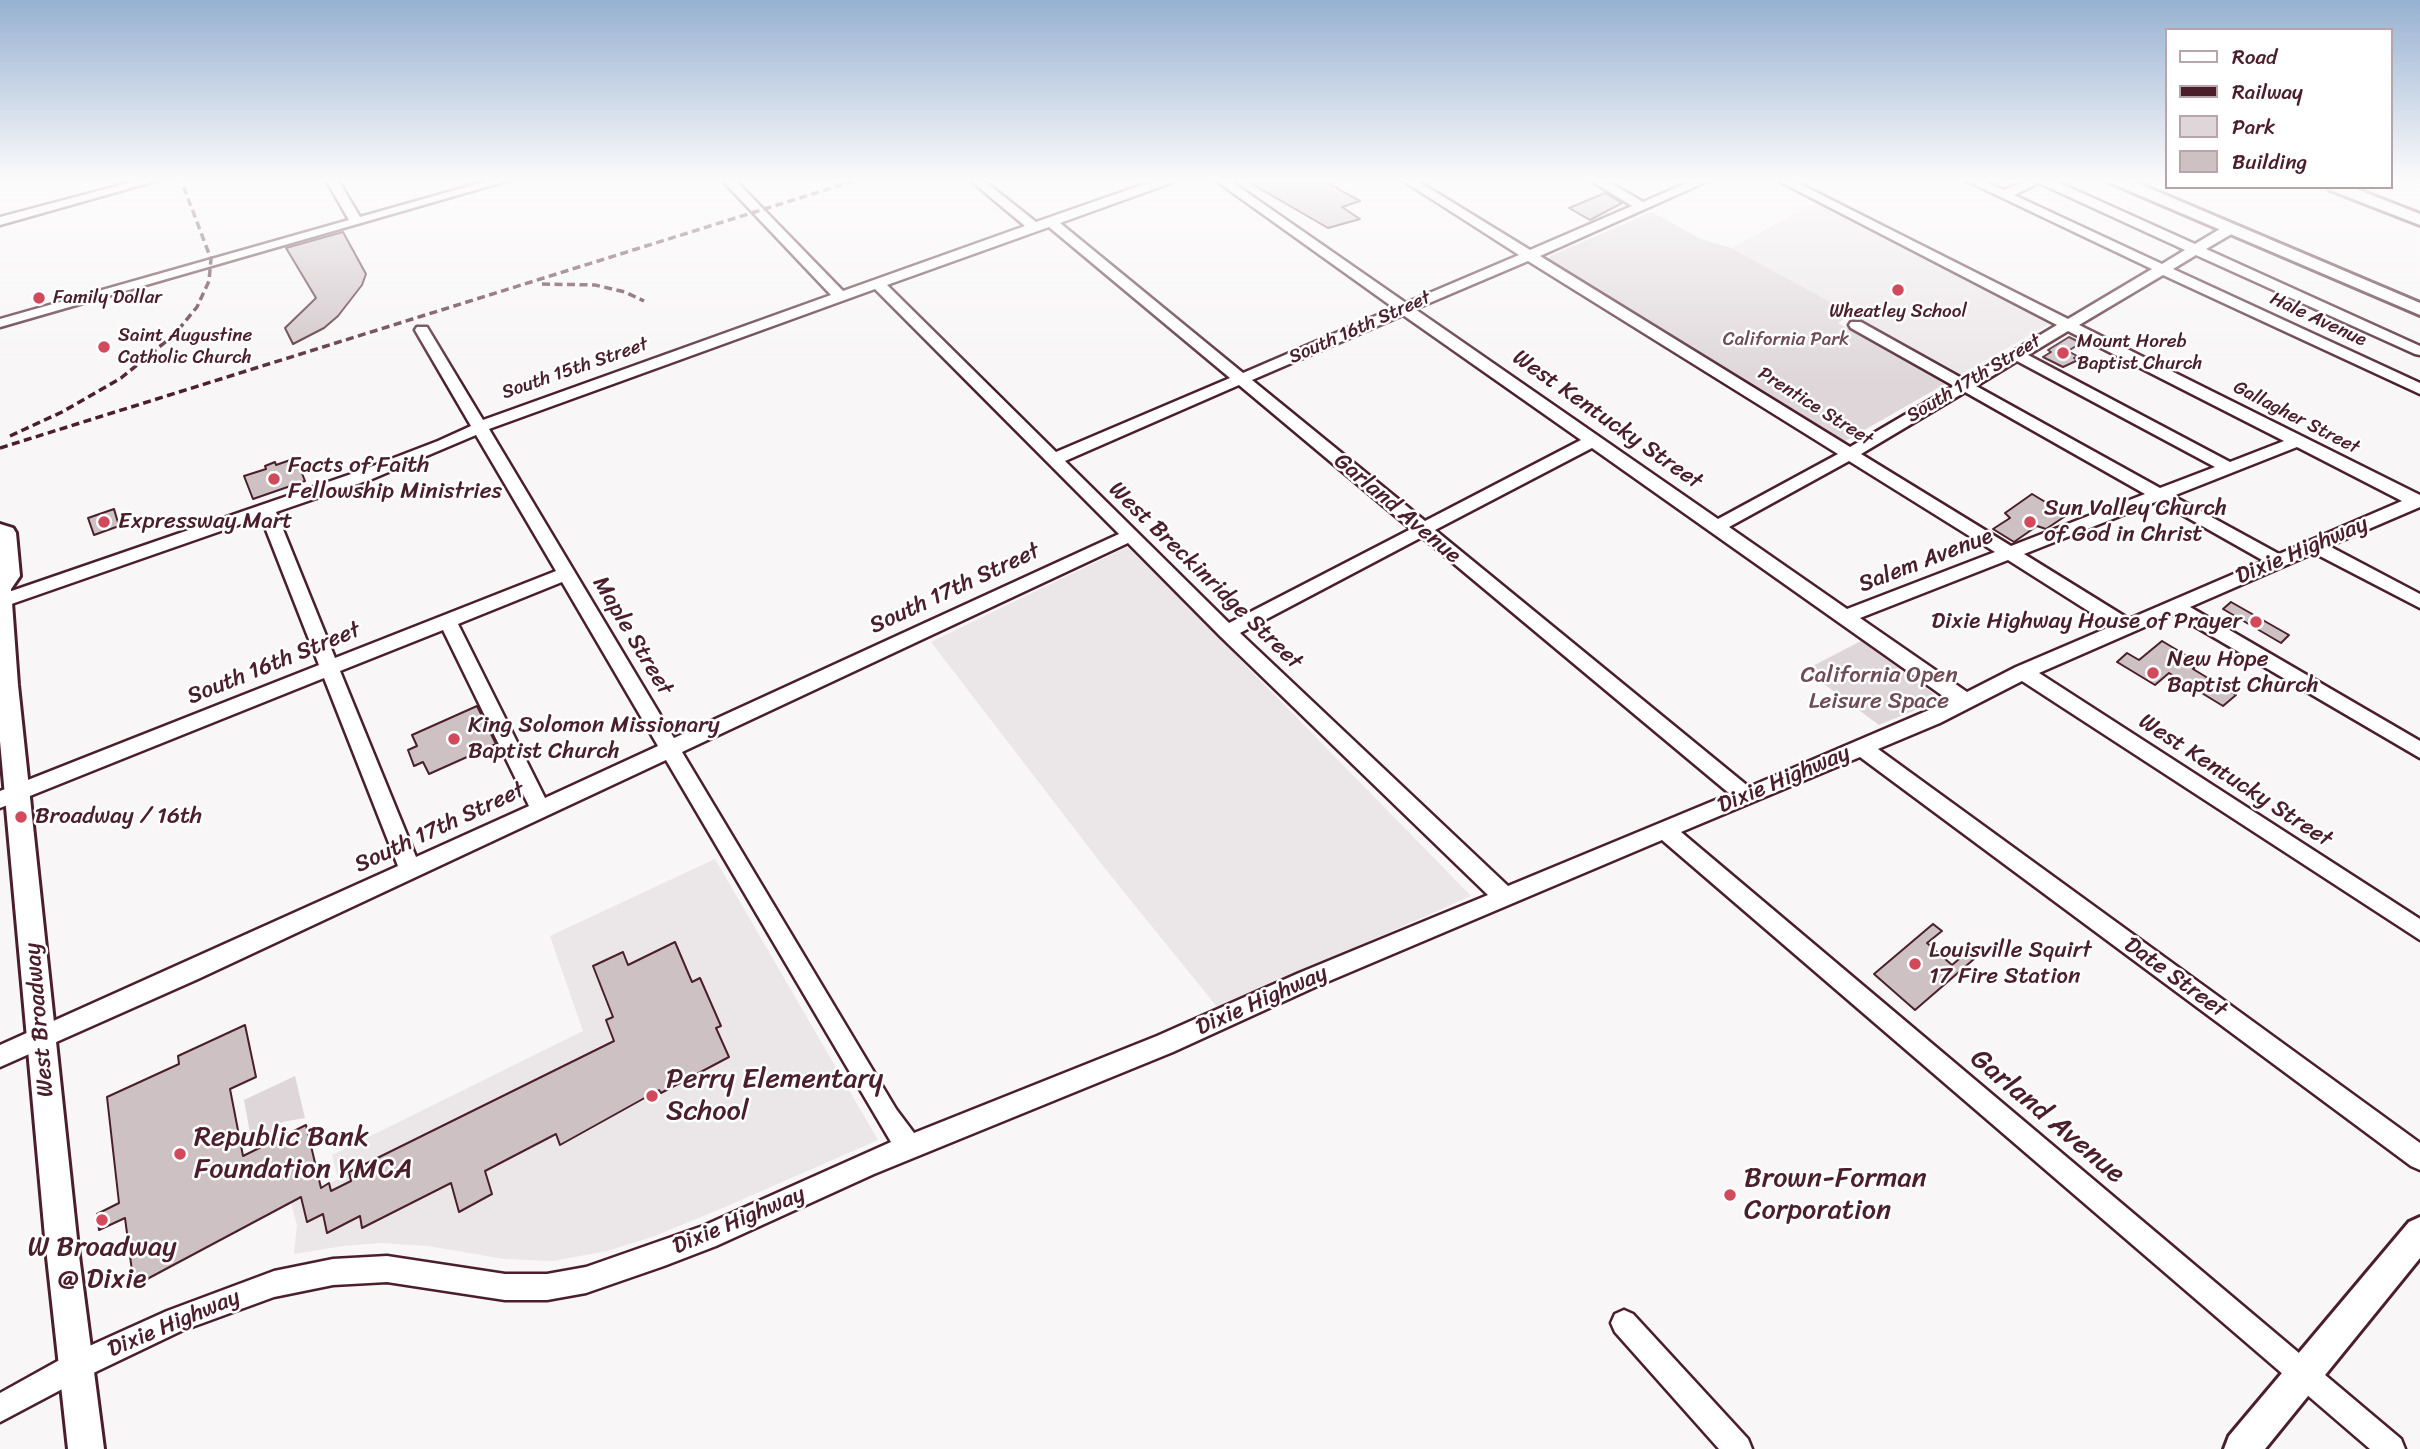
<!DOCTYPE html>
<style>
body{margin:0}
#map{position:relative;width:2420px;height:1449px;overflow:hidden;background:#f8f6f7;font-family:Sriracha,sans-serif}
canvas{display:block}
.legend{position:absolute;left:2165px;top:28px;width:228px;height:161px;box-sizing:border-box;background:#fff;border:2px solid #b7a5aa;margin:0;padding:9px 12px;list-style:none;font-size:21px;color:#4a1f2b}
.legend li{display:flex;align-items:center;gap:14px;height:35px}
.legend b{width:35px;border:2px solid #b7a5aa}
</style>
<div id="map">
<canvas width="2420" height="1449"></canvas>
<ul class="legend">
<li><b style="height:9px;background:#fff"></b>Road</li>
<li><b style="height:9px;background:#4a1f2b"></b>Railway</li>
<li><b style="height:19px;background:#ded6d9"></b>Park</li>
<li><b style="height:19px;background:#cdc1c4"></b>Building</li>
</ul>
</div>
<script>
const c = document.querySelector('canvas').getContext('2d');
c.lineJoin = 'round';
function fillPath(path, color) { c.fillStyle = color; c.fill(path, 'evenodd'); }
const poly = rows => new Path2D(rows.map(r => 'M' + r).join(''));
function stroke(path, color, width, dash) { c.strokeStyle = color; c.lineWidth = width; c.lineCap = dash ? 'butt' : 'round'; c.setLineDash(dash || []); c.stroke(path); }
function write(font, color, halo, rows, align = 'center') {
  c.font = font + ' Sriracha,sans-serif'; c.lineWidth = 5; c.setLineDash([]); c.textBaseline = 'middle'; c.strokeStyle = halo; c.fillStyle = color; for (const [text, x, y, turn = 0] of rows) {
    c.save(); c.translate(x, y); c.rotate((+turn || 0) * Math.PI / 180); c.textAlign = isNaN(turn) ? turn : align; if (halo) c.strokeText(text, 0, 0); c.fillText(text, 0, 0); c.restore();
  }
}
const built = poly([
 [1816,203,2051,323,1960,375,1731,248],
 [1129,546,1471,896,1218,1008,1107,871,931,642],
 [715,859,878,1140,718,1210,652,1237,607,1251,553,1261,504,1259,428,1246,380,1243,343,1246,294,1254,297,1225,291,1203,338,1179,332,1155,583,1031,550,936]
]);
const green = poly([
 [1652,212,1701,239,1731,248,1852,314,1838,323,1945,384,1845,441,1549,259,1550,256],
 [1861,641,1941,699,1879,725,1805,670],
 [295,1076,305,1118,282,1122,270,1135,252,1144,244,1100]
]);
const building = poly([
 [1245,180,1322,180,1360,201,1342,207,1360,219,1328,228,1245,180],
 [1605,193,1622,203,1590,220,1569,208,1605,193],
 [343,232,366,274,362,285,338,316,324,328,293,344,285,328,316,298,286,248,343,232],
 [2069,337,2081,343,2068,351,2077,356,2074,358,2078,360,2063,367,2043,357,2051,352,2048,350,2069,337],
 [296,458,305,481,253,499,244,476,266,469,265,466,275,462,276,465,296,458],
 [2032,494,2067,515,2046,529,2037,526,2014,542,1993,529,2010,518,2005,513,2032,494],
 [114,509,119,526,94,535,88,518,114,509],
 [2231,602,2289,635,2281,643,2223,609,2231,602],
 [2162,641,2199,663,2193,669,2236,695,2223,706,2169,673,2155,685,2117,662,2127,653,2139,660,2162,641],
 [477,706,496,744,429,774,423,762,414,766,408,750,417,746,412,735,477,706],
 [1933,924,1942,931,1927,943,1952,965,1966,953,1974,959,1915,1010,1874,974,1933,924],
 [675,942,692,982,700,978,721,1026,716,1028,729,1057,661,1093,659,1090,560,1145,556,1134,485,1171,492,1194,459,1212,451,1183,362,1228,360,1216,327,1233,323,1214,307,1222,301,1197,134,1286,125,1218,99,1230,97,1214,119,1203,107,1097,179,1064,178,1056,245,1025,256,1077,230,1089,243,1156,306,1125,321,1188,329,1183,331,1191,351,1181,349,1172,614,1041,606,1020,613,1017,593,966,623,952,628,965,675,942]
]);
const minor = poly([
 [140,180,159,180,0,225,0,217,140,180],
 [326,180,338,180,360,217,491,180,510,180,0,327,0,319,349,220,326,180],
 [722,180,735,180,843,291,1025,226,970,180,983,180,1036,222,1156,180,1173,180,1171,183,1060,223,1243,373,1394,308,1215,180,1229,180,1406,303,1519,255,1402,180,1416,180,1530,250,1632,206,1590,180,1605,180,1643,202,1694,180,1710,180,1540,256,1850,447,1954,386,1851,328,1849,325,1851,322,1861,322,1965,380,2057,325,1777,180,1792,180,2068,319,2152,269,1965,180,1981,180,2004,190,2026,180,2053,180,2195,244,2225,226,2235,226,2235,232,2206,249,2420,346,2420,355,2415,354,2196,255,2173,269,2420,383,2420,394,2163,275,2079,325,2420,495,2420,507,2329,546,2420,594,2420,608,2314,553,2190,607,2420,741,2420,758,2174,614,2039,673,2420,919,2420,940,2022,681,1940,723,1878,749,2420,1143,2420,1170,2411,1166,1860,757,1681,832,2401,1439,2405,1449,2370,1449,1662,840,1315,987,1173,1052,874,1174,716,1246,664,1266,586,1293,547,1300,505,1300,387,1282,333,1285,274,1297,181,1331,85,1377,0,1422,0,1393,65,1357,167,1311,274,1271,333,1259,387,1256,505,1274,547,1274,586,1267,703,1226,891,1142,666,760,198,979,0,1067,0,1045,398,866,324,678,0,808,0,791,319,665,261,517,0,608,0,595,360,471,438,441,471,426,415,330,417,327,427,327,483,420,831,295,722,180],
 [2039,183,2185,250,2162,264,2014,195,2039,183],
 [1049,227,1230,378,1056,452,887,285,1049,227],
 [1528,261,1838,454,1718,519,1415,309,1528,261],
 [875,289,1119,534,674,738,489,429,875,289],
 [1403,315,1581,440,1425,521,1252,380,1403,315],
 [2068,331,2284,441,2230,462,2028,355,2068,331],
 [2017,361,2215,467,2160,488,1976,386,2017,361],
 [1239,385,1411,529,1229,623,1065,461,1239,385],
 [1965,392,2145,494,2011,546,1861,454,1965,392],
 [476,435,556,571,335,658,276,512,372,479,476,435],
 [2297,447,2402,501,2279,554,2173,496,2297,447],
 [1592,448,1950,701,1749,787,1435,530,1592,448],
 [1849,461,1995,552,1847,609,1729,527,1849,461],
 [2158,501,2264,561,2129,619,2024,554,2158,501],
 [1422,537,1730,794,1508,886,1240,633,1422,537],
 [1128,543,1221,637,1488,895,1299,973,1157,1036,914,1133,896,1109,682,752,1128,543],
 [2008,560,2112,626,2016,667,1967,692,1860,618,2008,560],
 [562,582,658,746,545,798,458,624,562,582],
 [443,630,529,806,416,857,340,671,443,630],
 [1624,1310,1633,1314,1748,1439,1752,1449,1719,1449,1615,1332,1611,1323,1615,1314,1624,1310]
]);
const major = poly([
 [2109,180,2130,180,2420,303,2420,315,2111,183,2109,180],
 [2328,187,2351,187,2420,214,2420,225,2330,190,2328,187],
 [0,524,13,528,16,533,20,576,11,589,18,685,78,1248,104,1449,68,1449,46,1248,0,741,0,524],
 [2420,1217,2420,1258,2265,1449,2224,1449,2229,1436,2409,1222,2420,1217]
]);
const rail = poly([
 [542,284,595,285,625,292,644,301],
 [10,436,62,412,121,378,174,335,197,307,209,281,211,259,181,180],
 [0,448,857,180]
]);
const markers = [
 [1898,290,7,"#d1495b"],
 [39,298,7,"#d1495b"],
 [104,347,7,"#d1495b"],
 [2063,353,7,"#d1495b"],
 [274,479,7,"#d1495b"],
 [104,522,7,"#d1495b"],
 [2030,522,7,"#d1495b"],
 [2256,622,7,"#d1495b"],
 [2153,673,7,"#d1495b"],
 [454,739,7,"#d1495b"],
 [21,817,7,"#d1495b"],
 [1915,964,7,"#d1495b"],
 [652,1096,7,"#d1495b"],
 [180,1154,7,"#d1495b"],
 [1730,1195,7,"#d1495b"],
 [102,1220,7,"#d1495b"]
];
const farPoinames = [
 ["Family Dollar",53,298],
 ["Wheatley School",1898,312,"center"],
 ["Saint Augustine",118,336],
 ["Catholic Church",118,358],
 ["Mount Horeb",2077,342],
 ["Baptist Church",2077,364]
];
const farStreetnames = [
 ["Hale Avenue",2318,320,25],
 ["South 16th Street",1360,328,-24],
 ["South 15th Street",575,369,-19],
 ["South 17th Street",1974,379,-31],
 ["Prentice Street",1815,407,32],
 ["Gallagher Street",2296,418,27]
];
const farParknames = [
 ["California Park",1786,340]
];
const streetNames = [
 ["West Kentucky Street",1607,420,35],
 ["Garland Avenue",1397,509,40],
 ["Dixie Highway",2302,551,-23],
 ["Salem Avenue",1926,561,-21],
 ["West Breckinridge Street",1205,576,44],
 ["South 17th Street",955,589,-25],
 ["Maple Street",632,636,59],
 ["South 16th Street",274,664,-22],
 ["Dixie Highway",1784,780,-23],
 ["West Kentucky Street",2235,781,33],
 ["South 17th Street",440,828,-25],
 ["Date Street",2175,978,36],
 ["Dixie Highway",1262,1001,-24],
 ["West Broadway",40,1020,-95],
 ["Dixie Highway",739,1221,-23],
 ["Dixie Highway",174,1324,-23]
];
const poiNames = [
 ["Facts of Faith",288,466],
 ["Fellowship Ministries",288,492],
 ["Sun Valley Church",2044,509],
 ["of God in Christ",2044,535],
 ["Expressway Mart",118,522],
 ["Dixie Highway House of Prayer",2242,622,"right"],
 ["New Hope",2167,660],
 ["Baptist Church",2167,686],
 ["King Solomon Missionary",468,726],
 ["Baptist Church",468,752],
 ["Broadway / 16th",35,817],
 ["Louisville Squirt",1929,951],
 ["17 Fire Station",1929,977]
];
const parkNames = [
 ["California Open",1879,676],
 ["Leisure Space",1879,702]
];
const nearPoinames = [
 ["Perry Elementary",666,1080],
 ["School",666,1112],
 ["Republic Bank",194,1138],
 ["Foundation YMCA",194,1170],
 ["Brown-Forman",1744,1179],
 ["Corporation",1744,1211],
 ["W Broadway",102,1248,"center"],
 ["@ Dixie",102,1280,"center"]
];
const nearStreetnames = [
 ["Garland Avenue",2047,1117,40]
];
fillPath(built, '#ebe6e8');
fillPath(green, '#ded6d9');
fillPath(building, '#cdc1c4');
stroke(building, '#4a1f2b', 2);
stroke(minor, '#4a1f2b', 5);
stroke(major, '#4a1f2b', 6);
fillPath(minor, '#fff');
fillPath(major, '#fff');
stroke(rail, '#4a1f2b', 3.5, [8, 4.5]);
const sky = c.createLinearGradient(0, 0, 0, 383);
sky.addColorStop(0, '#97b1d2');
sky.addColorStop(0.47, '#fcfbfb');
sky.addColorStop(1, '#fcfbfb00');
c.fillStyle = sky;
c.fillRect(0, 0, 2420, 383);
for (const [x, y, r, color] of markers) { const dot = new Path2D(); dot.arc(x, y, r, 0, 2 * Math.PI); c.fillStyle = color; c.fill(dot); stroke(dot, '#fff', 2.5); }
write('19px', '#4a1f2b', '#fff', farPoinames, 'left');
write('19px', '#4a1f2b', '#fff', farStreetnames);
write('19px', '#6f4d56', '#fff', farParknames);
write('23px', '#4a1f2b', '#fff', streetNames);
write('23px', '#4a1f2b', '#fff', poiNames, 'left');
write('23px', '#6f4d56', '#fff', parkNames);
write('28px', '#4a1f2b', '#fff', nearPoinames, 'left');
write('28px', '#4a1f2b', '#fff', nearStreetnames);
</script>
